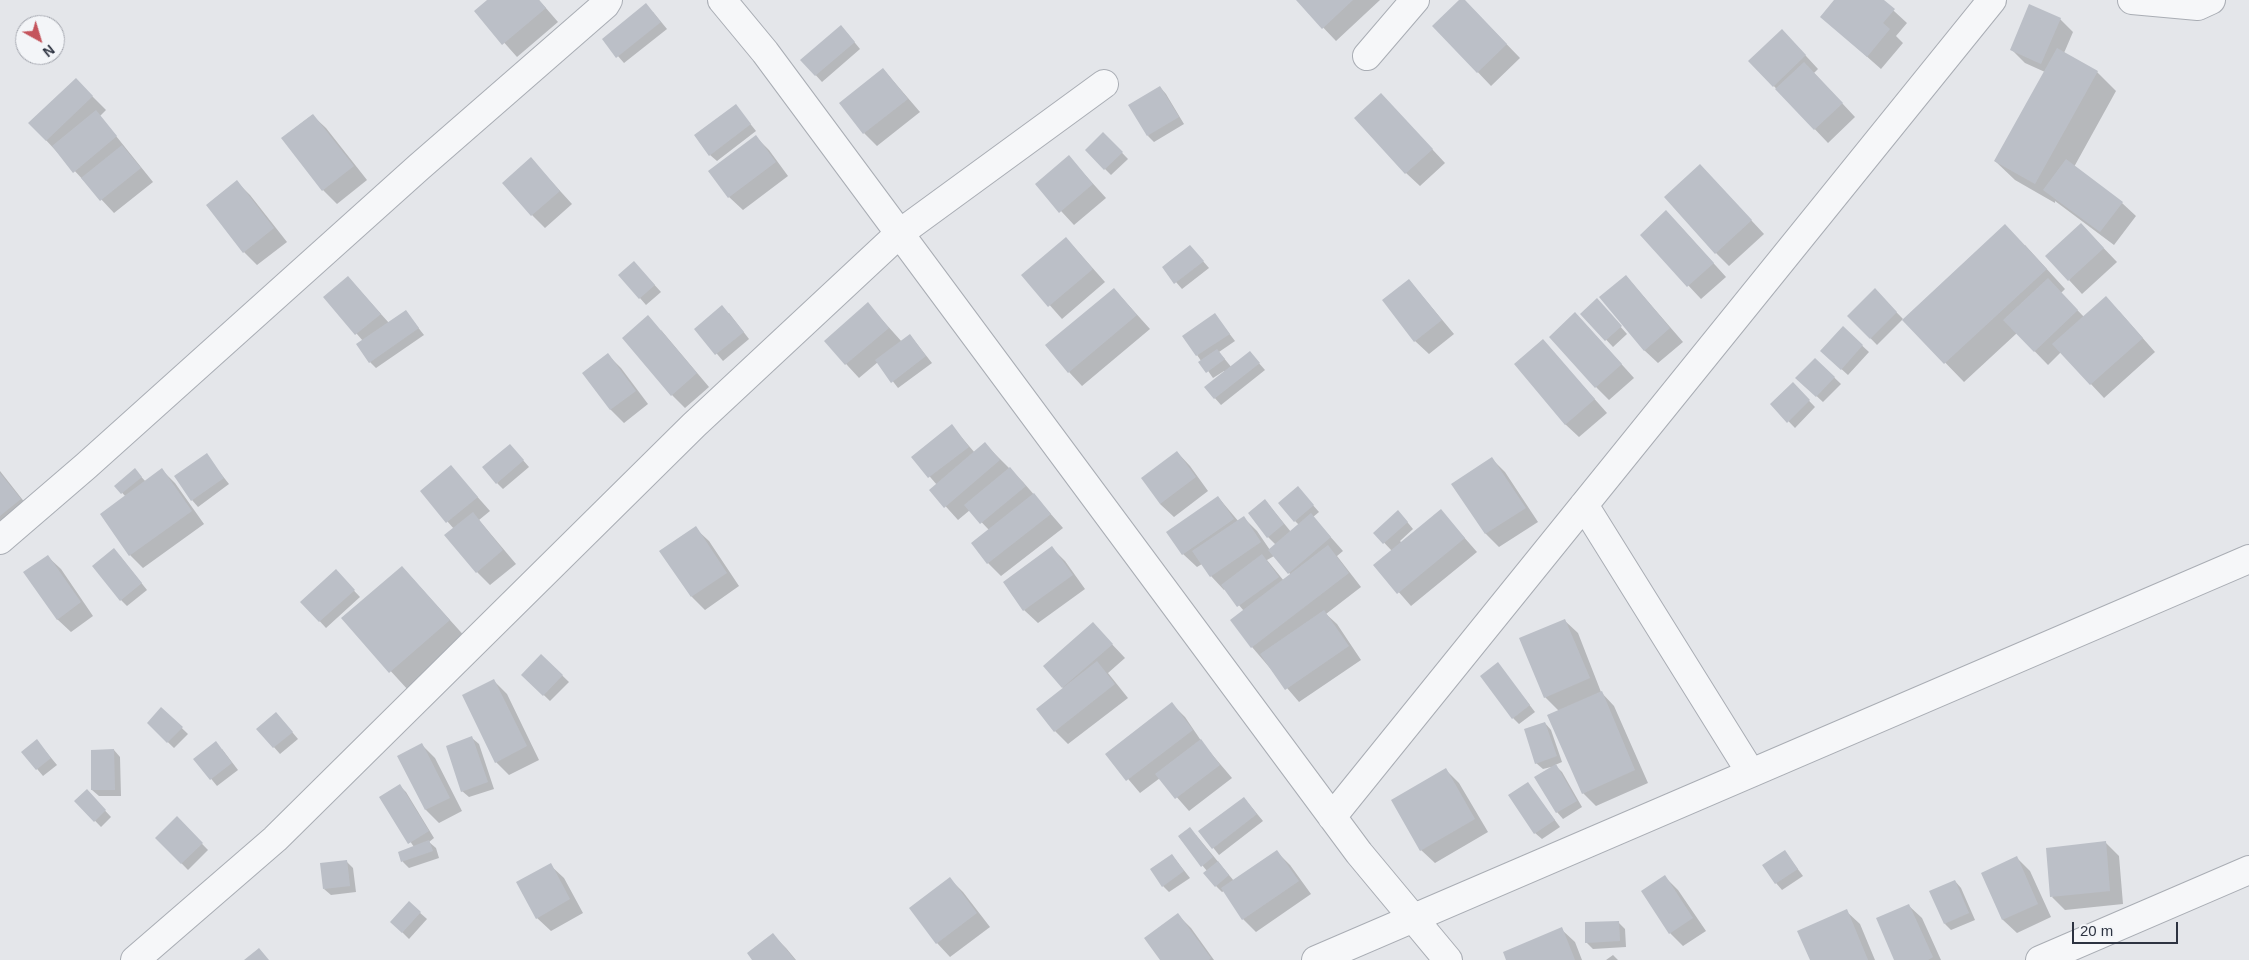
<!DOCTYPE html>
<style>
body{margin:0}
#map{position:relative;width:2249px;height:960px;overflow:hidden;background:#e4e6ea;font-family:Helvetica,sans-serif}
canvas{display:block}
.north{position:absolute;left:15px;top:15px;width:50px;height:50px;box-sizing:border-box;background:#f3f5f8;border:1px solid #a4a7af;border-radius:50%;rotate:141deg;font-size:14px;font-weight:700;line-height:20px;text-align:center;color:#2d3341}
.north::after{content:'';display:block;margin:auto;width:18px;height:22px;background:#c4545c;clip-path:polygon(50% 0,100% 100%,50% 72%,0 100%)}
.scale{position:absolute;left:2072px;top:922px;width:106px;height:22px;box-sizing:border-box;border:2px solid #2d3341;border-top:0;padding-left:6px;font-size:15px;line-height:18px;white-space:nowrap;color:#2d3341;-webkit-text-stroke:4px #f3f5f8;paint-order:stroke}
</style>
<div id="map">
<canvas width="2249" height="960"></canvas>
<div class="north">N</div>
<div class="scale">20 m</div>
</div>
<script>
const c = document.querySelector('canvas').getContext('2d');
c.lineJoin = 'round';
function fillPath(path, color) { c.fillStyle = color; c.fill(path, 'evenodd'); }
const poly = rows => new Path2D(rows.map(r => 'M' + r).join(''));
function stroke(path, color, width, dash) { c.strokeStyle = color; c.lineWidth = width; c.lineCap = dash ? 'butt' : 'round'; c.setLineDash(dash || []); c.stroke(path); }
const shadow = poly([
 [489,0,539,0,558,22,517,57,476,11],
 [1297,0,1380,0,1336,41],
 [1461,0,1464,0,1520,58,1491,86,1434,26],
 [1836,0,1882,0,1907,23,1896,36,1903,43,1881,69,1822,17],
 [653,12,667,29,624,63,603,39],
 [2060,19,2073,32,2064,53,2097,72,2116,91,2074,167,2122,203,2136,216,2114,245,2055,201,2055,203,2015,180,1995,161,2045,72,2025,63,2012,50],
 [847,33,860,49,822,82,802,60],
 [1795,44,1818,69,1814,73,1855,117,1828,143,1750,61],
 [883,69,920,112,877,146,864,133],
 [76,80,106,110,100,116,153,182,114,213,30,123],
 [1160,87,1166,94,1184,124,1154,142,1148,136],
 [736,106,756,131,717,161,710,155],
 [1394,108,1445,163,1420,186,1406,173],
 [312,115,326,128,367,180,337,204,323,190,282,138],
 [1103,133,1128,159,1111,175,1086,150],
 [756,137,769,150,788,176,743,210,729,197,710,171],
 [1069,157,1106,198,1074,225,1036,184],
 [531,159,572,204,545,228,532,215],
 [1713,179,1764,234,1729,266,1716,253],
 [237,182,250,195,287,242,257,265,244,252],
 [1679,225,1726,277,1701,299,1641,235],
 [1066,238,1105,282,1062,319,1023,275],
 [2094,238,2117,262,2082,294,2069,280],
 [2025,245,2065,289,2061,293,2084,317,2119,311,2155,352,2104,398,2061,352,2048,365,2017,333,1964,382,1904,320],
 [1190,246,1209,268,1182,289,1163,267],
 [641,270,661,292,646,305,620,275],
 [1626,276,1683,342,1658,363,1644,350],
 [348,277,389,323,406,312,424,335,376,368,370,362,363,341,325,297],
 [1409,280,1454,334,1429,354,1415,341],
 [1114,289,1150,329,1082,386,1069,372],
 [1875,290,1903,319,1877,345,1849,316],
 [868,304,902,342,910,335,932,363,898,388,878,362,859,378,825,341],
 [1603,307,1627,334,1613,347,1582,314],
 [729,313,749,339,723,361,696,329],
 [1215,315,1235,341,1219,352,1232,368,1250,353,1265,370,1221,405,1206,388,1225,373,1224,371,1213,378,1197,355],
 [1588,327,1634,378,1609,400,1596,387],
 [1843,328,1869,352,1848,375,1828,357],
 [661,330,709,387,685,408,672,395],
 [1543,341,1607,413,1579,437,1565,424],
 [608,355,621,368,648,404,624,423,610,409],
 [1815,359,1841,384,1823,402,1797,378],
 [1793,384,1815,407,1795,428,1772,404],
 [952,426,975,453,985,444,1023,482,1063,528,1001,576,988,563,989,530,970,510,958,520,931,490,937,485,913,457],
 [516,452,529,467,503,489,497,483],
 [1177,452,1190,466,1208,491,1174,517,1160,504],
 [206,455,229,484,198,507,192,500],
 [1492,459,1505,472,1538,522,1499,547,1486,534,1453,484],
 [451,467,490,511,479,520,516,564,490,585,477,572,454,529,422,492],
 [135,470,146,482,162,470,175,483,204,524,143,568,130,555,126,497,116,486],
 [0,471,33,513,0,531],
 [1304,495,1319,512,1313,517,1343,551,1337,556,1361,587,1326,614,1337,624,1361,660,1299,702,1252,647,1244,611,1225,589,1224,590,1211,576,1202,564,1197,567,1183,554,1168,532,1218,497,1239,522,1244,518,1257,531,1270,550,1276,545,1268,537,1265,500,1291,532,1299,525,1295,521],
 [1274,556,1291,575,1284,581,1267,560],
 [1441,511,1477,552,1411,606,1375,565,1392,551,1375,533,1404,518,1413,529,1400,541,1402,543],
 [695,528,709,541,739,586,705,610,692,597],
 [1052,548,1065,561,1085,589,1038,623,1024,610],
 [47,556,61,569,93,616,71,632,57,619],
 [120,556,147,590,127,606,121,600],
 [402,567,468,640,409,691,343,619],
 [342,578,360,597,326,628,302,602],
 [1564,620,1578,633,1601,692,1614,706,1648,783,1596,806,1583,793,1559,711,1545,697],
 [1093,624,1125,658,1108,673,1128,698,1068,744,1055,731,1064,689,1044,666],
 [541,655,569,682,550,701,523,675],
 [1498,664,1535,712,1519,724,1513,718],
 [494,681,507,694,539,760,509,775,496,762],
 [1172,704,1185,717,1204,745,1232,778,1189,811,1160,778,1140,793,1107,754],
 [162,709,188,734,174,748,148,723],
 [282,720,298,739,280,754,258,729],
 [1545,723,1551,730,1562,762,1555,765,1562,772,1582,807,1563,819,1557,812,1551,767,1543,769,1536,763],
 [472,738,479,744,494,789,469,797,462,791],
 [422,745,435,758,462,811,439,823,426,810,399,756],
 [43,748,57,765,43,776,23,752],
 [222,749,238,770,217,786,195,759],
 [114,750,120,757,121,796,99,796,92,790],
 [1446,770,1459,783,1488,832,1435,863,1421,850],
 [1528,784,1560,827,1542,839,1535,833],
 [400,786,406,792,434,838,429,842,436,848,439,858,409,868,403,862,399,852,414,847,381,798],
 [87,791,111,817,101,827,76,801],
 [1244,798,1263,821,1219,855,1200,831],
 [177,818,208,850,188,870,157,838],
 [1196,835,1234,881,1277,852,1290,865,1311,894,1256,932,1243,919,1224,891,1222,892,1216,886,1207,871,1179,837],
 [2105,842,2119,856,2123,904,2065,910,2052,897],
 [1785,852,1803,876,1782,890,1776,883],
 [1172,855,1190,878,1169,892,1163,886],
 [2017,858,2030,871,2051,917,2017,933,2003,920,1983,873],
 [347,862,353,868,356,892,331,895,324,889],
 [550,865,564,878,583,913,551,931,537,918],
 [1665,877,1678,890,1706,931,1683,946,1670,933],
 [950,879,963,892,990,927,950,957,937,943,911,908],
 [1955,881,1961,888,1975,920,1951,930,1945,924],
 [409,903,427,919,409,939,392,922],
 [1908,905,1922,918,1941,960,1896,960],
 [1846,911,1860,924,1875,960,1811,960],
 [1178,915,1191,928,1214,960,1161,960],
 [1618,922,1625,929,1626,947,1593,949,1586,942],
 [1561,929,1575,942,1582,960,1508,960],
 [773,935,786,948,796,960,754,960],
 [1613,955,1618,960,1606,960]
]);
const building = poly([
 [487,0,539,0,546,8,502,45,474,11],
 [1296,0,1353,0,1322,29],
 [1459,0,1465,0,1507,44,1477,73,1432,26],
 [1834,0,1884,0,1895,9,1883,23,1890,29,1867,57,1820,17],
 [646,3,661,22,616,58,602,39],
 [2029,4,2061,18,2041,64,2010,50],
 [841,25,855,42,815,76,800,60],
 [1782,29,1806,55,1773,87,1748,61],
 [2057,48,2098,71,2035,184,1994,161],
 [1804,62,1843,103,1814,130,1775,89],
 [883,68,908,99,863,134,839,103],
 [76,78,93,96,46,141,28,123],
 [1160,86,1179,117,1147,136,1128,105],
 [1381,93,1433,149,1405,174,1354,118],
 [736,104,751,124,709,156,694,135],
 [96,110,117,136,73,173,52,146],
 [313,114,354,166,322,191,281,138],
 [1103,132,1123,152,1104,170,1085,150],
 [756,135,776,162,728,198,708,171],
 [122,145,141,168,100,201,81,178],
 [1069,155,1093,184,1059,213,1035,184],
 [531,157,560,191,531,216,502,183],
 [2066,159,2123,202,2100,232,2043,190],
 [1700,164,1752,220,1715,254,1664,197],
 [237,180,274,228,243,253,206,205],
 [1666,210,1714,263,1687,287,1640,235],
 [2081,223,2104,248,2068,281,2045,256],
 [2005,224,2047,269,1944,364,1902,320],
 [1066,237,1093,269,1048,307,1021,275],
 [1190,245,1204,261,1174,284,1162,267],
 [634,261,655,285,639,299,618,275],
 [1626,275,1670,328,1644,351,1599,297],
 [348,276,381,314,355,335,323,297],
 [2048,278,2078,310,2034,352,2003,320],
 [1409,279,1442,320,1414,342,1382,300],
 [1114,288,1137,315,1068,373,1045,345],
 [1875,288,1897,312,1870,339,1847,316],
 [2106,296,2143,338,2090,385,2052,344],
 [1597,298,1622,326,1605,341,1580,314],
 [868,302,889,328,845,365,824,341],
 [722,305,744,332,715,355,694,329],
 [406,310,419,328,369,363,356,344],
 [1575,312,1622,364,1595,388,1549,337],
 [1215,313,1230,334,1196,356,1182,336],
 [648,315,697,373,671,396,622,338],
 [1843,326,1863,345,1841,370,1820,351],
 [910,334,926,356,891,383,875,360],
 [1543,339,1595,399,1565,425,1514,364],
 [1217,349,1225,359,1206,373,1198,362],
 [1250,351,1260,363,1214,399,1204,387],
 [608,353,636,391,610,410,582,373],
 [1815,358,1835,377,1816,397,1795,378],
 [1793,382,1810,400,1787,423,1770,404],
 [952,424,969,447,928,478,911,457],
 [985,442,1000,460,944,508,929,490],
 [510,444,524,460,496,484,482,467],
 [1177,451,1196,477,1160,504,1141,478],
 [207,453,224,478,191,501,174,476],
 [1492,457,1526,508,1485,534,1451,484],
 [451,465,478,497,446,523,420,491],
 [1010,467,1026,486,980,524,964,505],
 [135,468,142,477,121,494,114,486],
 [162,468,192,511,129,556,100,514],
 [0,473,21,499,0,516],
 [1298,486,1314,505,1294,522,1278,503],
 [1034,493,1051,514,987,564,971,543],
 [1218,496,1234,519,1182,555,1166,532],
 [1265,499,1284,524,1267,538,1248,513],
 [1441,509,1465,538,1397,594,1373,565],
 [1398,510,1408,522,1383,544,1373,533],
 [473,512,503,550,476,573,444,535],
 [1311,513,1331,537,1288,574,1268,550],
 [1244,516,1261,542,1210,577,1192,551],
 [696,526,727,573,691,597,659,551],
 [1328,545,1349,573,1251,648,1230,620],
 [1052,546,1073,575,1023,611,1003,582],
 [114,548,142,583,120,601,92,566],
 [1262,554,1279,577,1237,607,1221,585],
 [48,555,81,602,57,620,23,572],
 [402,566,450,620,389,673,341,618],
 [336,569,355,590,319,622,300,602],
 [1324,610,1349,646,1285,690,1260,654],
 [1565,619,1590,678,1544,698,1519,638],
 [1093,622,1113,644,1062,688,1043,666],
 [541,654,563,675,543,696,521,675],
 [1097,661,1115,684,1054,732,1036,709],
 [1498,662,1530,705,1512,719,1480,676],
 [494,679,527,746,495,763,462,695],
 [1602,691,1635,770,1582,794,1547,715],
 [1172,702,1193,730,1126,781,1105,754],
 [161,707,183,727,167,743,147,723],
 [276,712,293,732,273,748,256,729],
 [1545,722,1557,756,1535,764,1524,729],
 [472,736,488,782,461,792,446,746],
 [37,739,51,758,36,770,21,752],
 [1201,739,1220,765,1175,799,1155,774],
 [216,741,232,763,210,780,193,759],
 [422,743,450,798,425,810,397,756],
 [114,749,115,790,91,790,91,750],
 [1556,764,1577,801,1556,813,1534,777],
 [1446,768,1475,819,1420,851,1391,800],
 [1528,782,1555,820,1534,834,1508,795],
 [400,784,429,831,408,844,379,797],
 [87,789,106,810,94,822,74,801],
 [1244,797,1257,814,1212,849,1198,831],
 [177,816,203,843,181,864,155,838],
 [1190,827,1213,857,1201,867,1178,836],
 [429,840,433,851,401,862,398,852],
 [2106,841,2110,891,2050,897,2046,848],
 [1277,850,1299,881,1242,920,1221,888],
 [1785,850,1798,869,1775,884,1762,865],
 [1172,854,1184,871,1162,887,1150,869],
 [2017,856,2038,904,2002,920,1981,873],
 [347,860,350,886,323,889,320,863],
 [1218,861,1229,875,1215,887,1203,873],
 [551,863,570,899,536,919,516,882],
 [1665,875,1693,918,1669,934,1641,891],
 [950,877,977,913,936,944,909,908],
 [1955,880,1969,913,1944,924,1929,891],
 [409,901,421,912,402,933,390,922],
 [1909,904,1933,957,1928,960,1894,960,1876,918],
 [1847,909,1868,960,1810,960,1797,931],
 [1178,913,1211,958,1209,960,1160,960,1144,938],
 [1619,921,1620,941,1585,943,1585,922],
 [1562,927,1575,960,1506,960,1503,952],
 [773,933,795,960,752,960,747,953],
 [259,948,269,960,244,960]
]);
const street = poly([
 [722,0,765,52,1359,853,1448,960],
 [2132,0,2198,6,2211,0],
 [1367,56,1415,0],
 [1584,505,1751,773],
 [0,540,86,466,419,167,605,5,608,0],
 [1332,817,1992,0],
 [135,960,275,839,694,425,900,233,1104,84],
 [1316,960,2249,559],
 [2040,960,2249,870]
]);
fillPath(shadow, '#0003');
fillPath(building, '#bbbfc7');
stroke(street, '#a9adb4', 30);
stroke(street, '#f6f7f9', 28);
</script>
